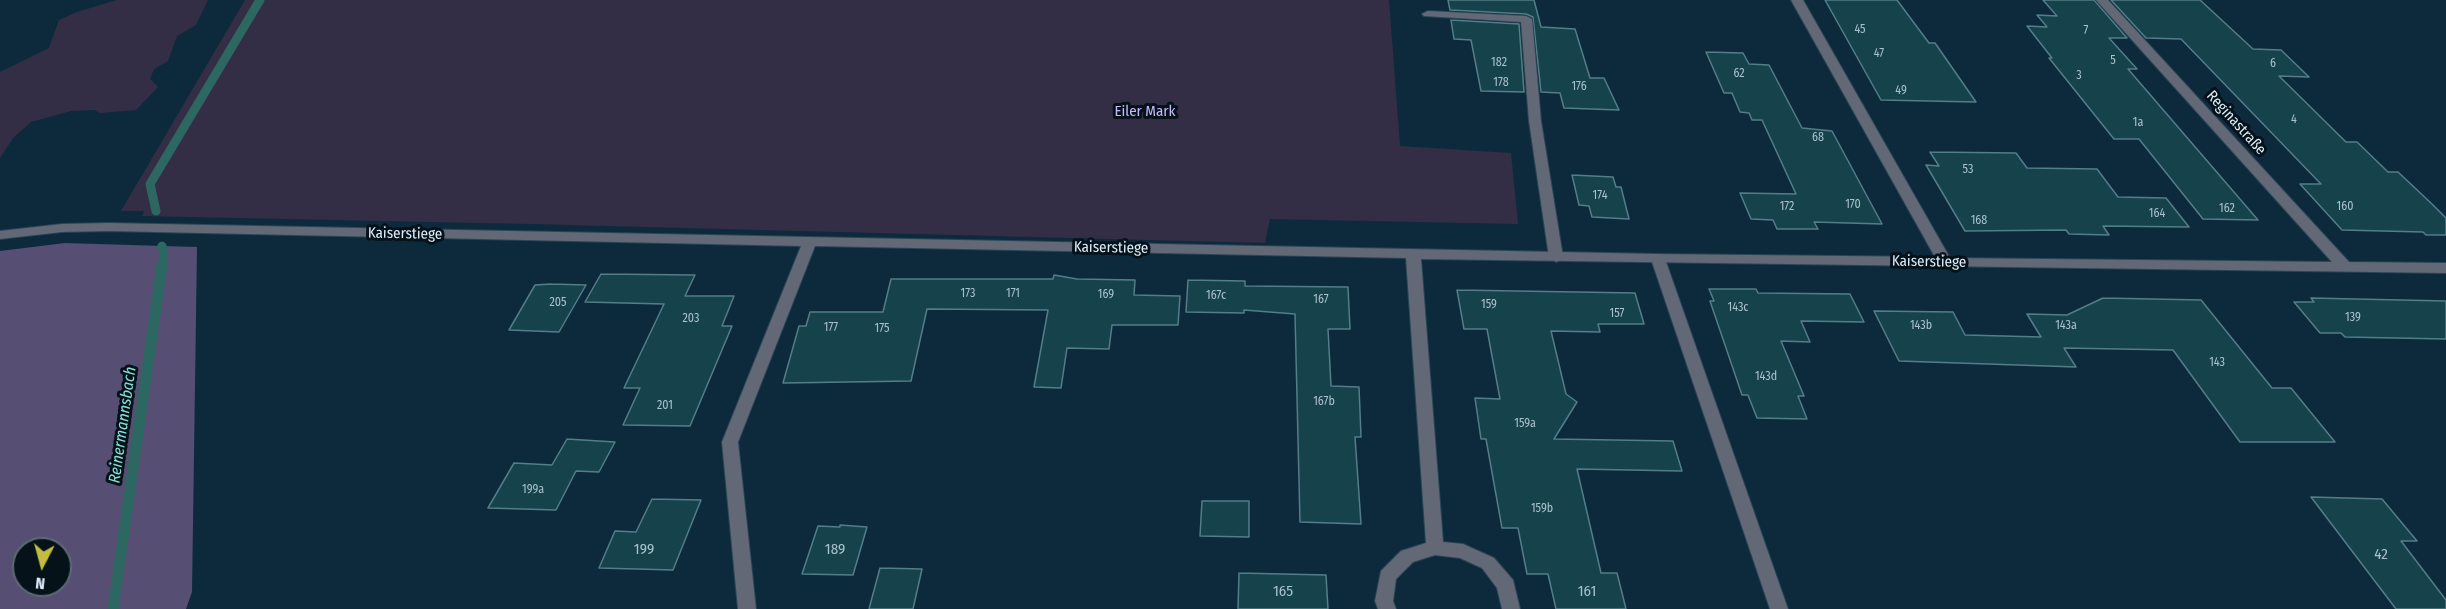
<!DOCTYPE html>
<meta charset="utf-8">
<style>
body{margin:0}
#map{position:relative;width:2446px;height:609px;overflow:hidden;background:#0d2a3d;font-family:"Fira Sans Condensed",sans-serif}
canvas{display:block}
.north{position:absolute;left:12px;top:537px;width:60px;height:60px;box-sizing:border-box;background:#06121a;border:2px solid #5c6a73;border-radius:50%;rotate:186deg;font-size:16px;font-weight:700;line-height:24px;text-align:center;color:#dcedf9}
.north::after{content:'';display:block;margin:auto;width:21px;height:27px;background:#c2bd3f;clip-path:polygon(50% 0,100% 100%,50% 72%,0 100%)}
</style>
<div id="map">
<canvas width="2446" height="609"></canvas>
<div class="north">N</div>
</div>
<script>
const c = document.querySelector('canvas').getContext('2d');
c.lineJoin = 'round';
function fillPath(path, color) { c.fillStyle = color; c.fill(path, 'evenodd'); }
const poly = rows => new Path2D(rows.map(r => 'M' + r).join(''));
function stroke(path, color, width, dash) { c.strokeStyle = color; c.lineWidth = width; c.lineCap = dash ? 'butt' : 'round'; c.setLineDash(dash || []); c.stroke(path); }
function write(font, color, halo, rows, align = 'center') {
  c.font = font + ' "Fira Sans Condensed",sans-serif'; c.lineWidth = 6; c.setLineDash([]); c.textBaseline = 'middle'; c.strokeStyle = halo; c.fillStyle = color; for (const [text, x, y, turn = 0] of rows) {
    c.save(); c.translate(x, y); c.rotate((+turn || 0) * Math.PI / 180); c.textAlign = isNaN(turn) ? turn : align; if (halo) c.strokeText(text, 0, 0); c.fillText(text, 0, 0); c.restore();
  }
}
const green = poly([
 [117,0,208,0,196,25,177,36,168,61,154,69,150,79,158,87,136,110,100,113,95,110,71,111,31,122,13,138,0,158,0,72,49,48,59,20,77,12],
 [245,0,1389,0,1400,146,1511,153,1518,224,1270,219,1265,243,530,224,142,216,144,211,121,211]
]);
const forest = poly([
 [65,243,197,247,192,592,186,609,0,609,0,251],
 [24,549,60,549,60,585,24,585]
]);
const streamFar1 = poly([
 [156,211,150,184,260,0],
 [162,246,164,254,162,266]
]);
const stream = poly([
 [113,609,162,265]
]);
const building = poly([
 [1448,0,1534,0,1541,27,1575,29,1590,78,1604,78,1619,110,1564,108,1560,93,1541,92,1533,17,1526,14,1450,10,1448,0],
 [1825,0,1897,0,1929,43,1935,43,1976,102,1881,100,1825,0],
 [2043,0,2094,0,2127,38,2109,38,2137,69,2128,69,2258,220,2203,219,2139,139,2114,139,2049,58,2052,58,2027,26,2047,27,2037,15,2057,16,2043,0],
 [2111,0,2200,0,2253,49,2281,50,2309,77,2279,76,2346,142,2357,142,2388,172,2398,172,2432,204,2446,218,2446,235,2426,235,2423,232,2342,230,2300,184,2321,184,2181,39,2146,38,2111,0],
 [1451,20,1519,24,1524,92,1481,91,1471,40,1454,39,1451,20],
 [1706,52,1743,53,1749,64,1769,65,1802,128,1832,131,1882,224,1814,222,1818,229,1777,229,1773,220,1751,219,1740,193,1796,194,1762,120,1752,120,1749,113,1740,112,1732,93,1724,93,1706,52],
 [1930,152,2016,153,2027,168,2097,169,2118,197,2166,198,2189,227,2103,226,2109,235,2069,234,2066,230,1965,231,1926,165,1939,166,1930,152],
 [1572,175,1613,177,1616,187,1621,187,1629,219,1592,217,1589,206,1579,205,1572,175],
 [601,274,695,275,685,296,734,296,722,326,732,326,690,426,623,425,640,388,624,388,664,304,585,302,601,274],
 [1054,275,1077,279,1135,280,1134,295,1180,296,1178,325,1112,325,1109,349,1067,348,1061,388,1034,387,1048,310,927,309,911,381,783,383,799,326,806,326,810,312,883,312,891,279,1053,279,1054,275],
 [1188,280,1245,281,1245,286,1348,287,1350,329,1328,329,1331,386,1359,387,1361,437,1355,437,1361,524,1300,522,1295,314,1244,310,1244,313,1186,312,1188,280],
 [551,284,586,285,559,332,509,330,535,285,551,284],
 [1709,289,1756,289,1758,293,1850,294,1864,322,1801,321,1810,342,1781,341,1804,396,1798,396,1807,419,1757,418,1748,395,1742,395,1710,301,1714,301,1709,289],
 [1457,290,1635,293,1644,324,1598,324,1600,332,1551,331,1566,394,1577,402,1554,439,1673,441,1682,471,1577,469,1601,573,1617,573,1626,609,1556,609,1548,574,1527,574,1518,528,1502,528,1486,439,1481,439,1475,398,1500,399,1487,329,1464,329,1457,290],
 [2103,298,2201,300,2272,388,2291,388,2335,442,2240,442,2173,350,2064,348,2076,367,1899,361,1874,311,1953,312,1965,335,2041,337,2027,314,2067,315,2103,298],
 [2311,298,2446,301,2446,339,2345,337,2341,333,2320,333,2294,302,2314,302,2311,298],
 [567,439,615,442,599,472,576,471,556,510,488,508,514,463,552,465,567,439],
 [2311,497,2382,499,2417,541,2401,541,2446,600,2446,609,2396,609,2311,497],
 [652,499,701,500,673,570,599,568,615,531,636,532,652,499],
 [1202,501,1249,501,1249,537,1200,536,1202,501],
 [840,525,867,527,853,575,802,574,818,526,840,527,840,525],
 [880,568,922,569,913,609,869,609,880,568],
 [1239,573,1326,575,1328,609,1238,609,1239,573]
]);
const service = poly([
 [1428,11,1526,16,1532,19,1541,121,1563,257,1561,260,1556,262,1549,257,1529,121,1521,22,1424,16,1422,14,1428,11],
 [1658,254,1665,259,1788,609,1770,609,1651,259,1658,254]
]);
const minor = poly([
 [1791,0,1803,0,1950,258,2332,262,2096,0,2108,0,2349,262,2446,263,2446,273,1421,259,1443,542,1463,544,1494,558,1513,580,1520,609,1502,609,1497,588,1482,568,1460,558,1435,555,1413,562,1396,579,1393,601,1396,609,1378,609,1375,601,1381,571,1401,551,1426,543,1406,258,815,246,738,442,756,609,738,609,722,442,801,246,109,231,62,232,0,239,0,231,62,224,109,223,1658,254,1935,257,1791,0]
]);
const numberNames = [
 ["45",1860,30],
 ["7",2086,31],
 ["47",1879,54],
 ["5",2113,61],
 ["182",1499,63],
 ["6",2273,64],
 ["62",1739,74],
 ["3",2079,76],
 ["178",1501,83],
 ["176",1579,87],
 ["49",1901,91],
 ["4",2294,120],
 ["1a",2138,123],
 ["68",1818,138],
 ["53",1968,170],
 ["174",1600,196],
 ["170",1853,205],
 ["172",1787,207],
 ["160",2345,207],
 ["162",2227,209],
 ["164",2157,214],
 ["168",1979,221],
 ["173",968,294],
 ["171",1013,294],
 ["169",1106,295],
 ["167c",1216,296],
 ["167",1321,300],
 ["205",558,303],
 ["159",1489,305],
 ["143c",1738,308],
 ["157",1617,314],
 ["139",2353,318],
 ["203",691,319],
 ["143b",1921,326],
 ["143a",2066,326],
 ["177",831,328],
 ["175",882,329],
 ["143",2217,363],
 ["143d",1766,377],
 ["167b",1324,402],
 ["201",665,406],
 ["159a",1525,424],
 ["199a",533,490],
 ["159b",1542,509]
];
const parkNames = [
 ["Eiler Mark",1145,112]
];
const streetNames = [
 ["Reginastraße",2236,123,48],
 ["Kaiserstiege",405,234,1],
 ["Kaiserstiege",1111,248,1],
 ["Kaiserstiege",1929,262,1]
];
const nearNumbernames = [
 ["199",644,550],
 ["189",835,550],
 ["42",2381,555],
 ["165",1283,592],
 ["161",1587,592]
];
const waterNames = [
 ["Reinermannsbach",123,425,-82]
];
fillPath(green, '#332e46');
fillPath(forest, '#564e73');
stroke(streamFar1, '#2d6762', 9);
stroke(stream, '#2d6762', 11);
fillPath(building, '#16424b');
stroke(building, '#537e88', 1.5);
stroke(service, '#2a4557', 2);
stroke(minor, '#2a4557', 2);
fillPath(service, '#626875');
fillPath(minor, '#626875');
write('12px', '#aac2ce', null, numberNames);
write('15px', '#c7b9fa', '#06121a', parkNames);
write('15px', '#dcedf9', '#06121a', streetNames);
write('15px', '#aac2ce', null, nearNumbernames);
write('italic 16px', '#83e1d8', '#06121a', waterNames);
</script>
